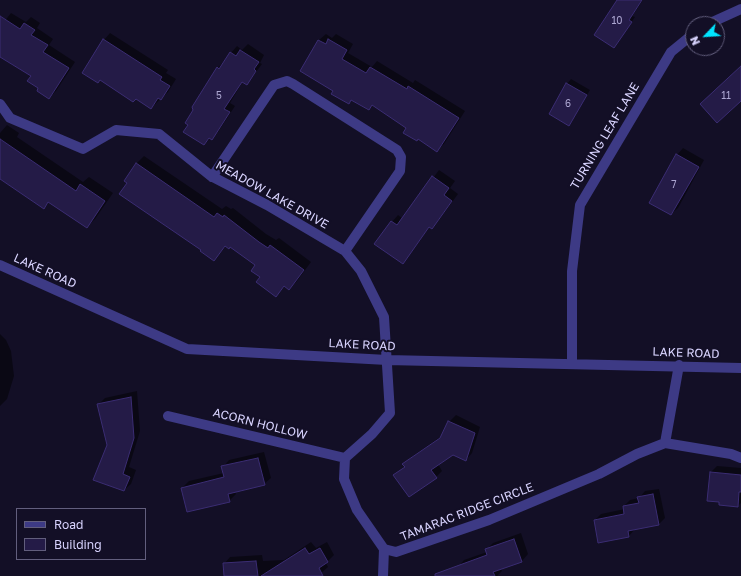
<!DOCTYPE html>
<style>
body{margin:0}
#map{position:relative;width:741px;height:576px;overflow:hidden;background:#130f26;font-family:"Golos Text",sans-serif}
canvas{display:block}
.legend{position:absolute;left:16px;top:508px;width:130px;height:52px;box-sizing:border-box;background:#130f26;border:1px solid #625e7d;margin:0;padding:5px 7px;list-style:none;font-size:12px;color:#d9d4ff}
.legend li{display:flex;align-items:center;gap:8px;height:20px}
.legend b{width:20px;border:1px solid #625e7d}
.north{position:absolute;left:685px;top:16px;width:40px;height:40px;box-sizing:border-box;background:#130f26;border:1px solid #625e7d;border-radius:50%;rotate:245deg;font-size:11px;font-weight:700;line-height:16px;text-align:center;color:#d9d4ff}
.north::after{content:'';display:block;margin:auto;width:14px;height:18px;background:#00e5ff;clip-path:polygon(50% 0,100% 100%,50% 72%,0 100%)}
</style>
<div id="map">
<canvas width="741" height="576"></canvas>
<ul class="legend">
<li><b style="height:5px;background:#3d3a85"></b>Road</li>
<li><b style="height:11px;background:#241b47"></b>Building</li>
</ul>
<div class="north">N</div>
</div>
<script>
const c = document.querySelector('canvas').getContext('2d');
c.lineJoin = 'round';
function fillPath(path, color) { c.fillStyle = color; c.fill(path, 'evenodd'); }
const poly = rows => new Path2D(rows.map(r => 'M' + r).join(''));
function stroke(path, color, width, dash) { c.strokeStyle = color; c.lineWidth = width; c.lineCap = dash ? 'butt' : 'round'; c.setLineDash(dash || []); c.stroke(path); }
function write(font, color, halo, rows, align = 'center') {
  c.font = font + ' "Golos Text",sans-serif'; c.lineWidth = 4; c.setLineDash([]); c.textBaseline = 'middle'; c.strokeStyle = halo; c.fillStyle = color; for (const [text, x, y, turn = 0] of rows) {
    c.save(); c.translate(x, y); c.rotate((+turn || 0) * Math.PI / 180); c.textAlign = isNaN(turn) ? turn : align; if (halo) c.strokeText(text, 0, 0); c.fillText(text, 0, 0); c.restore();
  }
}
const shadow = poly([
 [618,0,643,0,632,16,635,17,614,47],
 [11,13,26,22,31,17,40,23,37,28,53,39,49,45,75,62,56,91,49,98,32,76,0,55,0,27],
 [110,33,168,70,166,73,176,79,168,92,151,108,104,40],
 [326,34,332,38,336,34,353,44,348,53,372,67,377,61,413,83,415,80,465,111,444,144,437,150,407,127,373,105,369,109,352,99,348,103,334,90,301,71,319,40],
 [248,44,264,55,260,63,262,64,247,84,243,81,230,103,235,106,218,132,204,144,218,68,237,46,242,50],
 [571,79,590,90,569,124,567,84],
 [7,125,19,133,17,137,83,182,89,177,113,193,95,219,87,227,49,201,43,207,0,178,0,133],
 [683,148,704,160,678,208,671,214,650,202,677,155],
 [144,156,222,209,226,206,231,209,233,208,266,234,276,240,279,238,311,262,297,281,289,289,285,286,276,295,261,277,256,265,231,246,226,246,214,260,128,182,136,164],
 [439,170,455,181,450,188,458,194,438,221,432,228,430,226,403,263,392,222,398,215,403,219],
 [0,334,6,340,11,351,14,376,7,399,0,406],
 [137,391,140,431,129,467,136,470,131,484,124,490,108,445,98,405,105,398],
 [456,415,480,427,472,453,466,460,453,454,438,464,442,471,436,477,395,476,405,466,404,464,410,458,443,435,449,422],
 [264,452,271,478,264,484,235,491,236,494,229,501,182,488,189,481,224,473,223,467,229,460],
 [717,466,741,468,741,503,738,506,711,472],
 [659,489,665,518,659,524,635,529,629,536,595,520,601,514,625,509,624,506,630,500,639,498,645,491],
 [521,533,528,554,522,561,501,568,502,571,497,576,461,576,458,567,464,560,487,552,486,550,493,543],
 [311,542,316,548,327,542,334,555,326,563,328,567,318,576,225,576,224,564,230,557,262,555,263,561,284,560]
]);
const building = poly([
 [617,0,642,0,629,20,632,22,614,48,594,35,617,0],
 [0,16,20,29,24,23,35,30,31,35,48,45,43,52,69,68,49,99,37,91,38,88,27,81,31,76,0,57,0,16],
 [103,39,162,77,160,80,170,86,161,100,158,98,151,109,136,99,133,102,100,80,98,83,82,73,103,39],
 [328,39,347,50,342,59,366,73,370,67,407,89,408,86,459,118,437,152,418,139,417,141,403,133,406,128,372,105,369,110,351,100,349,104,331,94,333,91,300,71,318,40,326,44,328,39],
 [240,50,259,62,254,69,256,71,247,85,242,82,224,109,230,112,212,140,209,138,204,145,183,132,188,125,185,123,193,110,192,107,217,67,219,69,230,52,236,56,240,50],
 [741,66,741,101,717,123,700,104,741,66],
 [566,83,587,95,569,126,549,114,566,83],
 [0,139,76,191,80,184,105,201,87,228,48,202,44,209,0,179,0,139],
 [676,154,699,167,671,215,649,203,676,154],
 [136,163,214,217,217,213,223,217,224,215,259,242,268,248,270,245,304,270,289,290,284,286,276,297,256,282,260,277,251,271,255,265,230,247,229,249,225,246,214,261,200,251,201,250,119,194,127,183,124,181,136,163],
 [432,176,449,188,444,195,452,201,432,229,429,227,403,264,374,244,391,221,397,225,432,176],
 [131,397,134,438,123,474,130,477,124,491,93,480,107,445,97,404,131,397],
 [448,421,475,433,466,461,453,455,431,470,437,478,409,497,393,475,405,467,402,464,440,438,448,421],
 [258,458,265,485,228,494,230,502,187,512,181,488,224,477,221,466,258,458],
 [710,472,741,475,741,492,739,492,738,507,719,505,719,502,707,501,710,472],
 [653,494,659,525,628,531,629,537,598,543,594,520,624,514,623,506,639,503,637,497,653,494],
 [514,539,522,562,493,572,495,576,435,576,435,574,487,555,485,549,514,539],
 [305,548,309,554,320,548,328,562,319,568,323,576,261,576,305,548],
 [256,561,258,576,224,576,223,563,256,561]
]);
const minor = poly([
 [708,24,741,9],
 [0,104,10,118,83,149,116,130,159,134,211,176,267,205,345,251,361,271,384,317,390,413,372,434,345,458,344,479,357,510,384,549,396,552,489,520,599,474,637,454,665,443],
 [212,177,274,85,287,81,293,84,397,150,401,157,400,171,345,251],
 [0,265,187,349,387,360,741,368],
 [572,363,572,271,580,205,671,52,693,34],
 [168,416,345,458],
 [665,443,679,365],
 [665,443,731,454,741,458],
 [383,576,384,549]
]);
const numberNames = [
 ["10",617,21],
 ["5",219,96],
 ["11",726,96],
 ["6",568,104],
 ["7",674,185]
];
const streetNames = [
 ["TURNING LEAF LANE",605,136,-59],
 ["MEADOW LAKE DRIVE",272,195,29],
 ["LAKE ROAD",45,271,24],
 ["LAKE ROAD",362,345,3],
 ["LAKE ROAD",686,353,2],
 ["ACORN HOLLOW",260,424,14],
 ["TAMARAC RIDGE CIRCLE",467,512,-21]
];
fillPath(shadow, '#0007');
fillPath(building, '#241b47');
stroke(building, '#3b2d73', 1);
stroke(minor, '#3d3a85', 10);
write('10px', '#aca6d1', null, numberNames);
write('12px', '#d9d4ff', '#130f26', streetNames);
</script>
